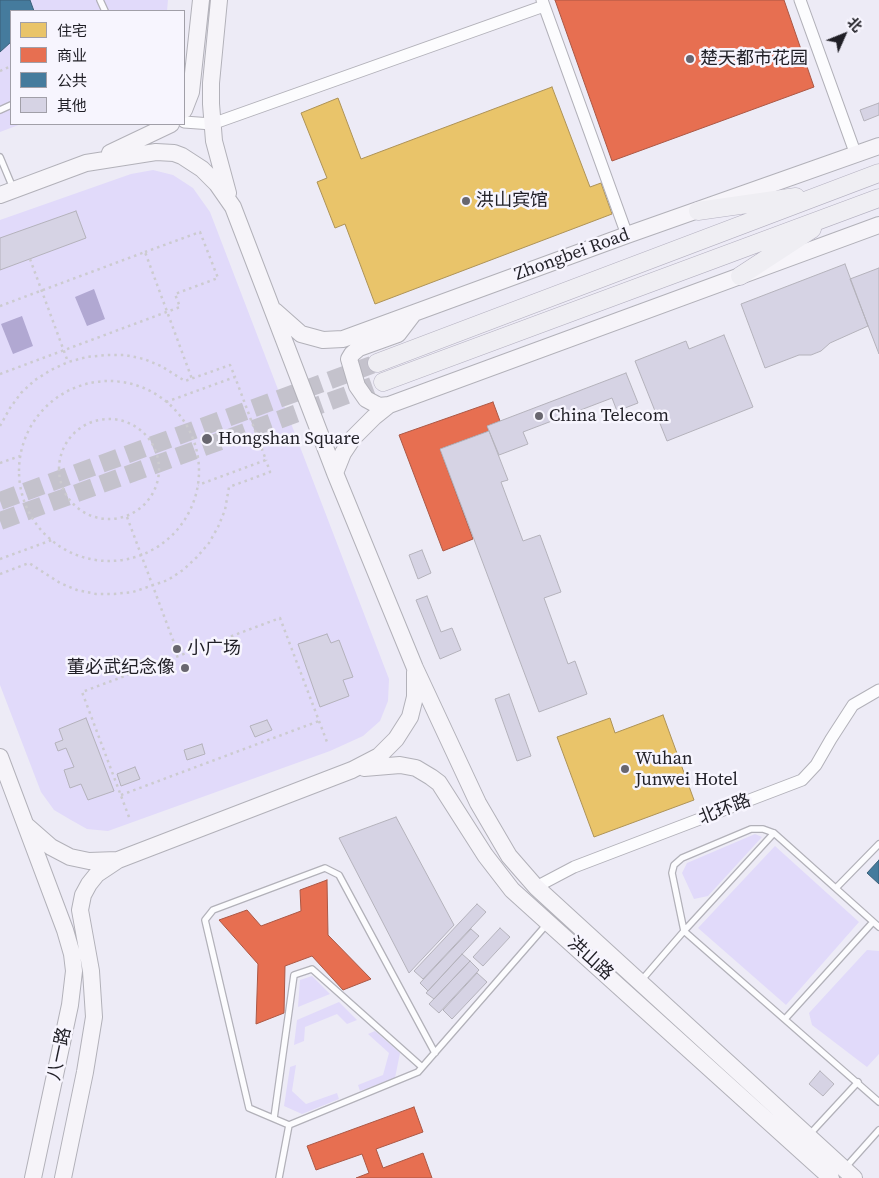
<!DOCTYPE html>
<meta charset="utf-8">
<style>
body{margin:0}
#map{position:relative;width:879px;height:1178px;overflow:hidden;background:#edebf6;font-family:"Source Serif 4","Noto Sans SC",serif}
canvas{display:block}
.legend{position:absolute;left:10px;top:10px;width:175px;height:115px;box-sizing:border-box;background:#f7f5fe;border:1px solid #a19fa8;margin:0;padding:6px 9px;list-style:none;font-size:15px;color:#201f26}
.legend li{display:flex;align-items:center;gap:10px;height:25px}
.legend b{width:25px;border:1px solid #a19fa8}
.north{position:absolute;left:819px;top:10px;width:50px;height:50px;-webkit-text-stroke:4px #f7f5fe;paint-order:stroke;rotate:46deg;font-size:14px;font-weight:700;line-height:20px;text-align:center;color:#201f26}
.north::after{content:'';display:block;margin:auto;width:18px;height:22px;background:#201f26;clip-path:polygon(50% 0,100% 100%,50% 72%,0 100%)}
</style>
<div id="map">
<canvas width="879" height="1178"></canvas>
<ul class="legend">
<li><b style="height:14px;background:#e9c46a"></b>住宅</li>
<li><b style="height:14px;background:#e76f51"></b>商业</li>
<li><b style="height:14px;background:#457b9d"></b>公共</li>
<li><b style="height:14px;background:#d6d3e4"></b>其他</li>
</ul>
<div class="north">北</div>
</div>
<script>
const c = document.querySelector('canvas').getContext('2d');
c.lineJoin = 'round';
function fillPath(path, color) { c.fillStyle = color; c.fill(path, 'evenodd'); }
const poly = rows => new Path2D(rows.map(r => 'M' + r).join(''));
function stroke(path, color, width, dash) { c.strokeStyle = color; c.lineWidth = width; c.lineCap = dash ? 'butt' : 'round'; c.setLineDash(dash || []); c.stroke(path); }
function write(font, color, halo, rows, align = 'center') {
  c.font = font + ' "Source Serif 4","Noto Sans SC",serif'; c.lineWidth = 5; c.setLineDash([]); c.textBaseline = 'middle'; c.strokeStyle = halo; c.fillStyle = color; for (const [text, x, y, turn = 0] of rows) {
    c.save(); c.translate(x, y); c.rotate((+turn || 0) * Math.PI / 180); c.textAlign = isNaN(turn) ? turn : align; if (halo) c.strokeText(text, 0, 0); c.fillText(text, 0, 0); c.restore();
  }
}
const green = poly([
 [0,0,168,0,167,11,11,11,11,124,21,124,0,132],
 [153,170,173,175,193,188,210,212,389,679,388,701,380,721,363,736,330,751,108,831,87,829,71,820,54,810,41,792,0,685,0,220,131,174],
 [755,834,762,837,708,896,694,899,682,873,687,863],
 [775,846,859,922,786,1005,698,928],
 [867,950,879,951,879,1054,867,1067,812,1025,809,1013],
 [312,976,330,994,298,1007,300,980],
 [339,1002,357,1020,347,1024,337,1014,305,1027,304,1041,294,1045,297,1020],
 [375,1031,400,1053,395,1078,360,1091,358,1085,383,1075,389,1053,368,1034],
 [296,1065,292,1091,306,1104,337,1093,339,1099,302,1114,284,1106,290,1067]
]);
const water = poly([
 [94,289,105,319,87,326,75,297],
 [22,316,33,346,13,354,1,324]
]);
const homes = poly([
 [552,87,590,187,601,183,612,214,375,304,345,224,335,228,317,182,327,178,301,113,338,98,361,159,552,87],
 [663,715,694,800,594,837,557,737,610,718,615,733,663,715]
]);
const shops = poly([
 [555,0,784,0,814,87,612,161,555,0],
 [493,402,500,421,487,426,489,431,440,449,473,539,443,551,399,435,493,402],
 [327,880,328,935,371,979,343,990,312,956,285,966,284,1013,256,1024,258,964,219,920,247,910,261,926,301,911,300,890,327,880],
 [414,1107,423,1132,376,1149,383,1168,423,1153,432,1178,356,1178,369,1173,362,1154,316,1170,307,1146,414,1107]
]);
const public = poly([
 [0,0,30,0,34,11,11,11,11,42,0,52,0,0],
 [879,860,879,884,867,873,879,860]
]);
const building = poly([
 [879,103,879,115,864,121,860,110,879,103],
 [76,211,86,238,0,270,0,238,76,211],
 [845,264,868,326,830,343,821,351,811,355,799,355,765,368,741,304,845,264],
 [879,268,879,354,850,279,879,268],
 [724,335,753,407,667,441,635,361,686,341,689,349,724,335],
 [626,373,638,403,617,411,612,398,523,432,528,444,499,455,487,426,626,373],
 [489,431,508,480,501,482,523,541,540,535,561,592,544,598,568,664,575,661,587,694,539,712,440,449,489,431],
 [422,550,431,573,418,579,409,555,422,550],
 [427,596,441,632,452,628,461,650,440,659,416,600,427,596],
 [327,634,331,643,339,640,353,677,343,680,349,696,320,707,298,644,327,634],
 [509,694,531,756,517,761,495,699,509,694],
 [86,718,114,791,88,800,81,784,70,788,64,770,74,767,66,748,58,751,55,743,63,740,59,729,86,718],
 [267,720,272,730,255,737,250,726,267,720],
 [202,744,205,754,187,760,184,750,202,744],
 [135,767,140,779,121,786,117,774,135,767],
 [396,817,454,925,409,973,339,838,396,817],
 [477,904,486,912,423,979,414,971,477,904],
 [500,928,510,937,483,966,473,957,500,928],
 [471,929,479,936,428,991,420,983,471,929],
 [462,954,470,961,434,999,426,993,462,954],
 [470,961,479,970,439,1013,429,1004,470,961],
 [477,973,487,982,452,1019,443,1010,477,973],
 [820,1071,834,1084,823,1096,809,1084,820,1071]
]);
const primaryTunnel = poly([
 [0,501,377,363],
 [0,521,383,382]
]);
const path = poly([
 [0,71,11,66],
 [30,259,68,362],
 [0,306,145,252,192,379],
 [0,374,180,307,175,294,218,278,200,232,145,252],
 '19 471a90 90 0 1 1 180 0a90 90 0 1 1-180 0Z',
 [166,402,235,377,266,460,198,485],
 '59 469a50 50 0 1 1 100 0a50 50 0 1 1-100 0Z',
 [0,426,10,408,21,393,35,380,51,370,68,362,87,357,106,355,125,355,144,359,161,366,185,381,230,365,235,377],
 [0,463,20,456],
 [127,517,179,656],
 [0,559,52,540],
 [0,574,29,563,60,583,77,590,96,594,114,594,133,592,168,580,183,570,197,557,209,543,218,527,225,510,229,487,270,472,266,460],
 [121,795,319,721],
 [129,817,82,692,280,618,327,742]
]);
const service = poly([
 [100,0,105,11],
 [0,110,11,105],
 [0,157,13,188],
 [836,888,879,844],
 [879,927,774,833,763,829,751,829,682,858,674,865,672,873,684,931,879,1102],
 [640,982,684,931,774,833],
 [785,1019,873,922],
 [274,1118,294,975,312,969,422,1067],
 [289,1125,249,1108,205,920,213,910,325,868,339,875,435,1053],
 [809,1135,858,1082],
 [845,1168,879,1130],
 [279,1178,289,1125,418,1072,547,924]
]);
const minor = poly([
 [542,0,627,235],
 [800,0,856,155],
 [184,122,212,124,544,6],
 [536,887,574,867,802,780,816,765,831,739,853,705,879,690]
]);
const secondary = poly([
 [219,0,211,83,211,104,214,141,228,193],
 [184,110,191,92,201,0],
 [110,153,171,124],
 [0,195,86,163,156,152,174,153,182,156,202,169,217,184,233,207,335,473,415,668,478,803,509,856,536,887,854,1178],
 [275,311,301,334,323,340,343,339,627,235,879,146],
 [389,405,379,406,366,399,357,386,349,359,352,354,359,348,398,334,414,313],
 [335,473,343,453,353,438,374,417,389,405,879,225],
 [0,757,65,930,72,954,74,971,70,1005,33,1178],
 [364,768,400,765,416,768,431,777,439,783,485,855,512,890,831,1178],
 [27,826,51,847,70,857,89,861,117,860],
 [63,1178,85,1072,94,1017,91,971,80,910,83,895,89,884,97,874,118,860,352,770,379,756,396,739,410,717,415,697,415,672]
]);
const primary = poly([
 [698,211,796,197],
 [740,276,812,229],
 [377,363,879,173],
 [383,382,879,198]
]);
const markers = [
 [690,59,5,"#68666f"],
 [466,201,5,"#68666f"],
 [539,416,5,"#68666f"],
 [207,439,6,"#68666f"],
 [177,649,5,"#68666f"],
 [185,668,5,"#68666f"],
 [625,769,5,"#68666f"]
];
const poiNames = [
 ["楚天都市花园",700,59],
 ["洪山宾馆",476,201],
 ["China Telecom",549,416],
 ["Hongshan Square",218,439],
 ["小广场",187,649],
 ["董必武纪念像",175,668,"right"],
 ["Wuhan",635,759],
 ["Junwei Hotel",635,780]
];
const streetNames = [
 ["Zhongbei Road",572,255,-20],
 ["北环路",725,810,-21],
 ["洪山路",590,959,42],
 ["八一路",60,1054,-78]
];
fillPath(green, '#e1dafa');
fillPath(water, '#b1a8d2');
fillPath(homes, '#e9c46a');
stroke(homes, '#ad9256', 1);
fillPath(shops, '#e76f51');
stroke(shops, '#ab5744', 1);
fillPath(public, '#457b9d');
stroke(public, '#3a5f79', 1);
fillPath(building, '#d6d3e4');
stroke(building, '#b4b2bb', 1);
stroke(primaryTunnel, '#c4c2cc', 18, [18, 9]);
stroke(service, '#b2b1b9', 8);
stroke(minor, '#b2b1b9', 13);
stroke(secondary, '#b2b1b9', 18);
stroke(primary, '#b4b1c0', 19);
stroke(path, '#cccbcf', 2.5, [2.5, 4]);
stroke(service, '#fcfcfe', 5.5);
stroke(minor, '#fcfcfe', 11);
stroke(secondary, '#f6f4f9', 16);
stroke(primary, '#efeef3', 18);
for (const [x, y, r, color] of markers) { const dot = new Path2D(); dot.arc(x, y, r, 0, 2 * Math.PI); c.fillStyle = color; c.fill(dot); stroke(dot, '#f7f5fe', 2); }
write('18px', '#201f26', '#f7f5fe', poiNames, 'left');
write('18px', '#201f26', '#f7f5fe', streetNames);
</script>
